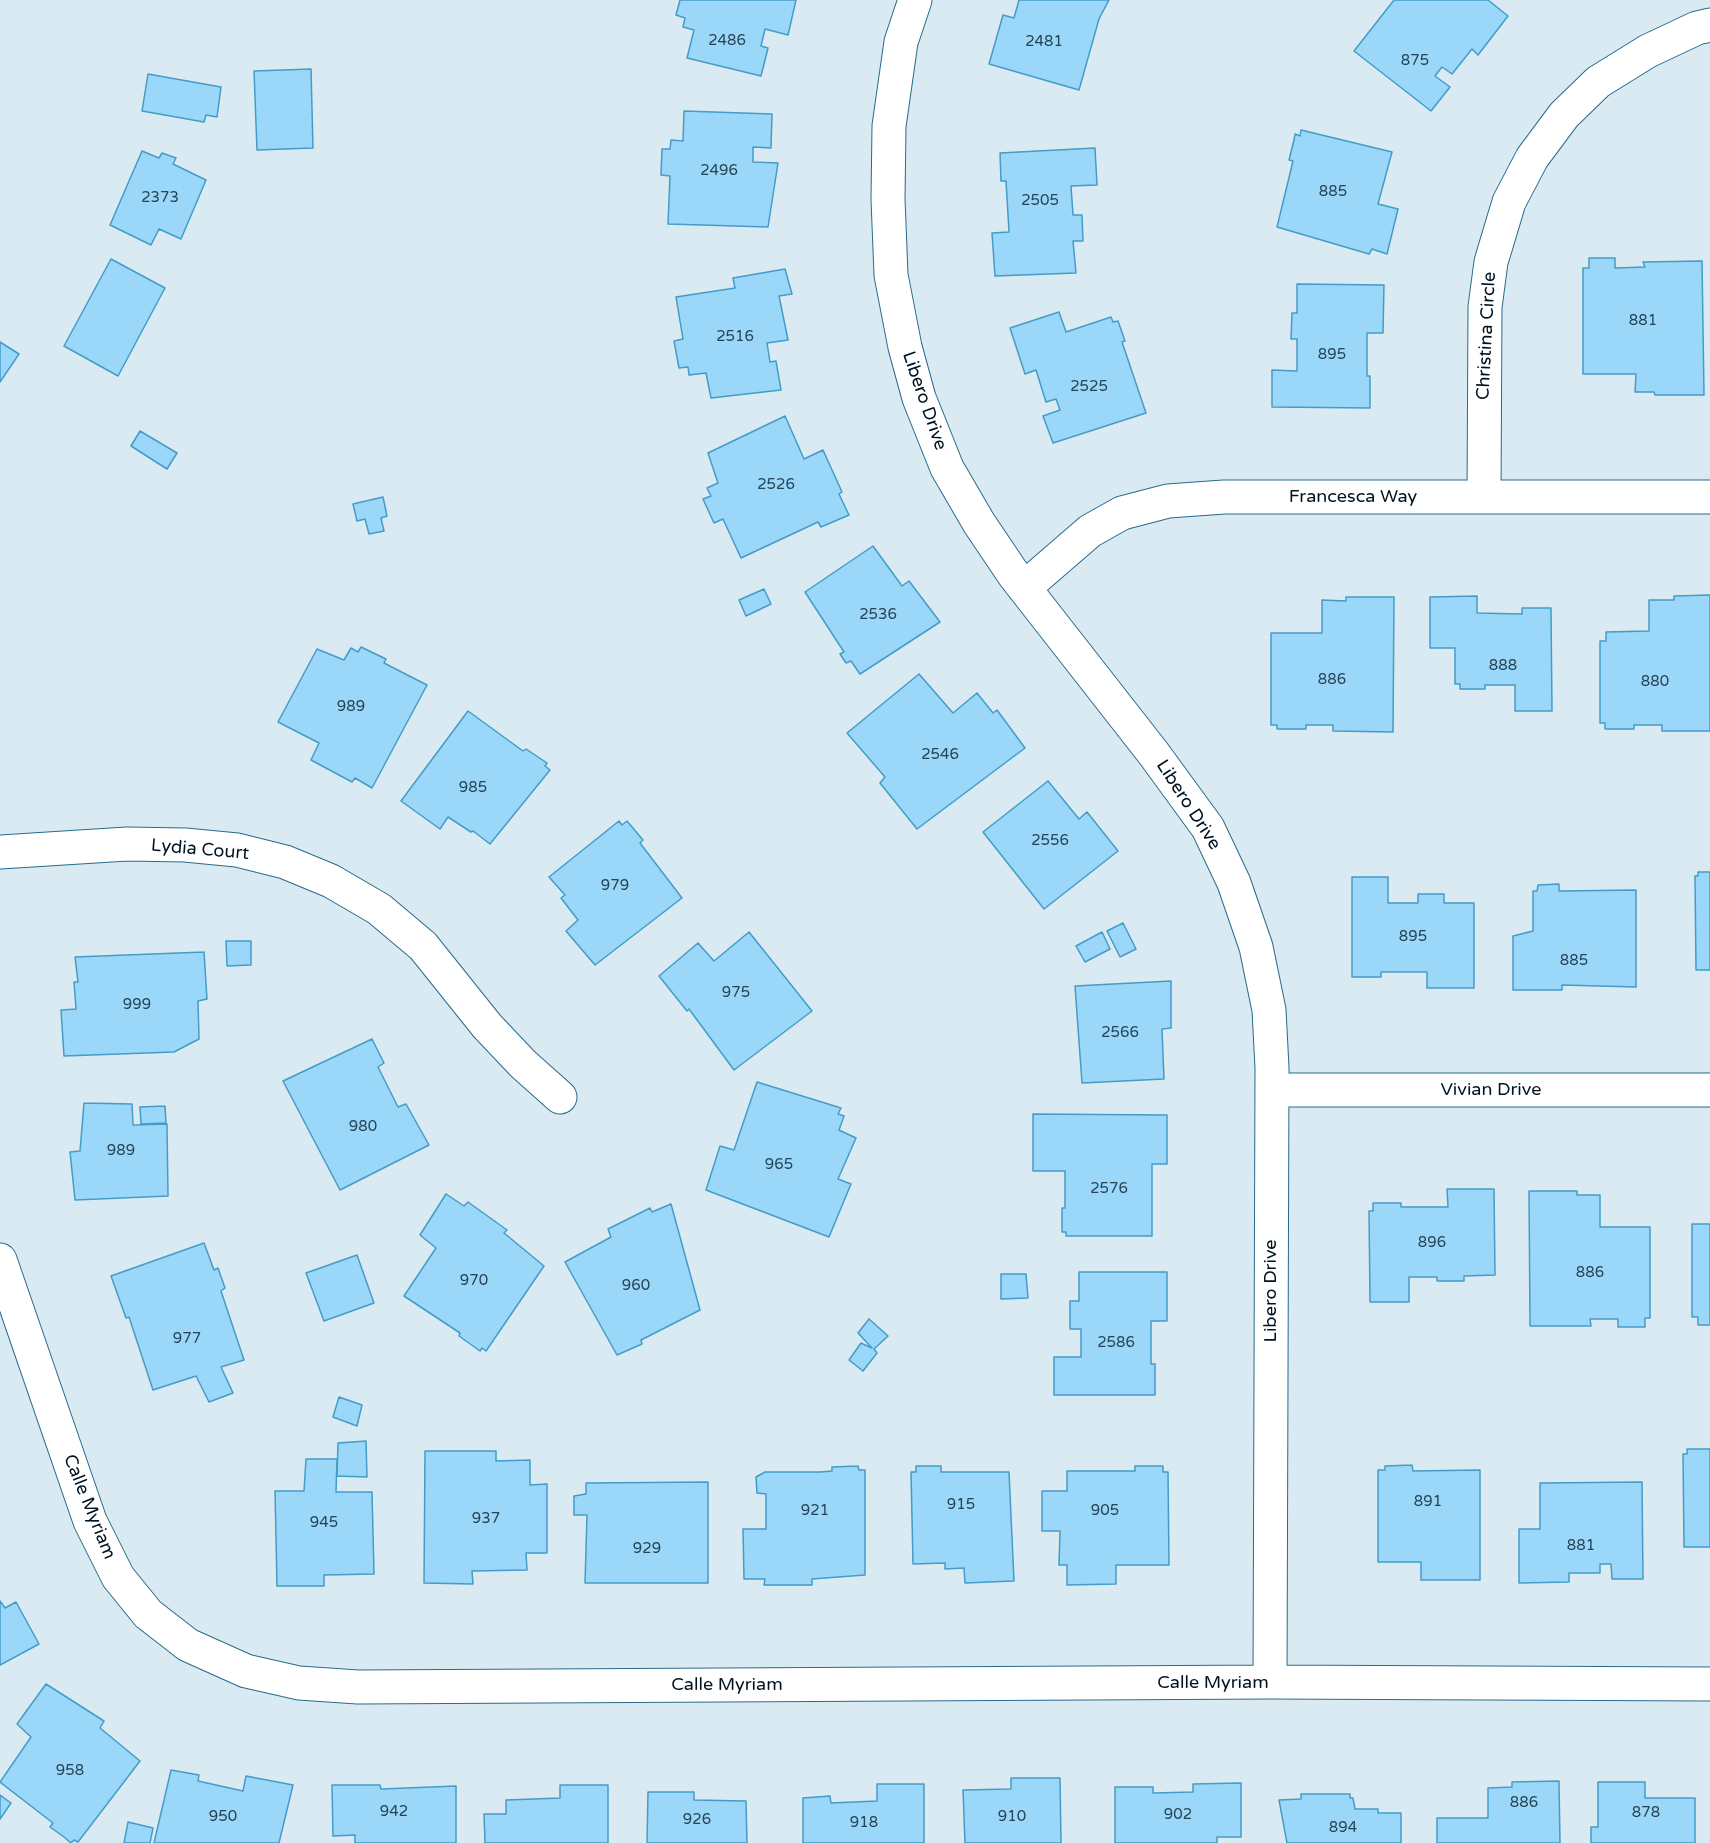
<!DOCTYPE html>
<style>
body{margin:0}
canvas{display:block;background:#daeaf3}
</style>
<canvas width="1710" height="1843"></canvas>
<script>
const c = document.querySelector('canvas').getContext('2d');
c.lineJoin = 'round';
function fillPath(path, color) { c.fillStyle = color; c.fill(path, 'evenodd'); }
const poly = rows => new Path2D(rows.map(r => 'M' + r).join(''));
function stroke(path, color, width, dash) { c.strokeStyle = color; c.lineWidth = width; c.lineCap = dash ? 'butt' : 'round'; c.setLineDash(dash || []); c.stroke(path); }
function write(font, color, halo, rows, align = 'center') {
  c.font = font + ' "Varela Round",sans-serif'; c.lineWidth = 5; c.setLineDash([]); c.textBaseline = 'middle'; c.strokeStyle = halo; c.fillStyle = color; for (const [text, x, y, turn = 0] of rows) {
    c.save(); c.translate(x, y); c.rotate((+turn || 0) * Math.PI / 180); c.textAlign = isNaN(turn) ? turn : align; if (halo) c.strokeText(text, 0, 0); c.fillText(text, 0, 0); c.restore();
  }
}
const building = poly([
 [680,0,796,0,788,35,765,29,761,46,768,48,761,76,687,58,694,30,683,27,685,18,676,15,680,0],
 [1019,0,1109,0,1099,19,1079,90,989,64,1003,15,1014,18,1019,0],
 [1394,0,1488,0,1508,16,1478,55,1472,49,1452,74,1442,67,1435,76,1450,87,1431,111,1354,51,1394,0],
 [311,69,313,148,257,150,254,71,311,69],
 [148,74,221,87,217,117,206,115,204,122,142,111,148,74],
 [684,111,772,114,771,148,753,147,753,162,778,163,768,227,668,224,670,176,661,175,662,149,670,149,671,140,683,141,684,111],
 [1301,130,1392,152,1378,204,1398,209,1387,254,1372,249,1369,254,1277,227,1293,161,1289,160,1294,140,1295,134,1300,136,1301,130],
 [1095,148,1097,185,1071,186,1073,215,1082,215,1083,241,1073,241,1076,273,995,276,992,233,1009,232,1006,181,1001,181,1000,153,1095,148],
 [142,151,159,158,162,153,176,158,173,164,206,180,181,239,159,229,151,245,110,225,142,151],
 [1589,258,1615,258,1615,268,1645,267,1643,262,1702,261,1704,395,1655,395,1654,392,1635,392,1636,374,1583,374,1583,268,1589,268,1589,258],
 [111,259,165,288,118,376,64,346,111,259],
 [785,269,792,294,779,296,788,340,767,343,770,362,776,361,781,390,711,398,706,373,689,375,688,367,679,368,674,341,683,339,676,297,735,288,733,278,785,269],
 [1297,284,1384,285,1383,333,1367,333,1367,376,1370,376,1370,408,1272,407,1272,370,1297,371,1297,339,1291,339,1292,313,1297,313,1297,284],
 [1059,312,1066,332,1111,317,1113,322,1118,321,1125,341,1122,342,1146,413,1053,443,1043,416,1060,410,1056,399,1046,402,1036,370,1025,374,1010,328,1059,312],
 [0,342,19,354,0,382,0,342],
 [785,416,804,459,823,450,842,492,839,494,849,515,821,527,818,522,741,558,723,519,714,523,703,499,711,496,707,488,718,483,708,453,785,416],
 [140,431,177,453,167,469,131,446,140,431],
 [383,497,387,516,381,518,384,531,369,534,365,519,357,521,353,504,383,497],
 [873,546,902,586,909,581,940,622,860,674,851,661,846,663,840,654,844,652,805,592,873,546],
 [764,589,771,604,746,616,739,600,764,589],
 [1710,595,1710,731,1662,731,1662,725,1634,725,1634,729,1605,729,1605,723,1600,723,1600,641,1606,641,1606,632,1649,631,1649,600,1674,600,1674,596,1710,595],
 [1477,596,1477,613,1522,614,1522,608,1551,608,1552,711,1515,711,1515,685,1485,685,1485,689,1460,689,1460,684,1455,684,1455,648,1430,648,1430,597,1477,596],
 [1346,597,1394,597,1393,732,1333,731,1333,725,1306,725,1306,729,1277,729,1277,725,1271,725,1271,633,1322,633,1322,600,1346,601,1346,597],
 [361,647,386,659,384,663,427,685,372,788,355,778,352,782,311,760,319,743,278,722,317,649,344,660,351,648,358,652,361,647],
 [919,674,953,713,977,693,993,713,997,710,1025,748,917,829,880,783,885,777,847,733,919,674],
 [468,711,523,751,526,749,547,763,545,766,550,770,490,844,473,831,471,832,448,817,440,829,401,801,468,711],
 [1048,781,1079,819,1087,812,1118,851,1044,909,983,832,1048,781],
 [619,821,622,825,627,821,643,840,640,843,682,898,595,965,566,931,578,920,561,898,565,895,549,877,619,821],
 [1698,872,1710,872,1710,970,1696,970,1695,876,1698,876,1698,872],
 [1352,877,1388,877,1388,903,1418,903,1418,894,1444,894,1444,903,1474,903,1474,988,1427,988,1427,972,1381,972,1381,977,1352,977,1352,877],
 [1559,884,1559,891,1636,890,1636,987,1562,985,1562,990,1513,990,1513,936,1533,931,1533,891,1537,891,1538,885,1559,884],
 [1123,923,1136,949,1120,957,1107,931,1123,923],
 [749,932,812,1011,734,1070,689,1009,687,1011,659,976,698,943,714,961,749,932],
 [1102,932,1110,949,1085,962,1076,946,1102,932],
 [226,941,251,941,251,965,227,966,226,941],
 [204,952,207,999,198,1001,199,1039,174,1052,64,1056,61,1010,76,1009,74,982,78,982,75,957,204,952],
 [1171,981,1171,1028,1162,1029,1164,1079,1082,1083,1075,986,1171,981],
 [372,1039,384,1063,378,1067,398,1107,406,1104,429,1145,340,1190,283,1081,372,1039],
 [757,1082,841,1108,838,1114,844,1116,839,1130,856,1138,838,1179,851,1184,829,1237,706,1190,720,1146,734,1150,757,1082],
 [84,1103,132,1104,133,1125,167,1124,168,1196,75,1200,70,1152,80,1151,84,1103],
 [165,1106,166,1123,141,1124,140,1107,165,1106],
 [1033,1114,1167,1115,1167,1164,1152,1164,1152,1236,1066,1236,1066,1232,1062,1232,1062,1208,1065,1208,1065,1171,1033,1171,1033,1114],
 [1447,1189,1494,1189,1495,1275,1464,1276,1464,1281,1437,1281,1437,1277,1409,1277,1409,1302,1370,1302,1369,1211,1373,1211,1373,1203,1401,1203,1401,1207,1448,1207,1447,1189],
 [1529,1191,1577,1191,1577,1195,1600,1195,1600,1227,1650,1227,1650,1318,1645,1318,1645,1327,1618,1327,1618,1319,1590,1319,1591,1326,1530,1326,1529,1191],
 [446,1194,464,1206,468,1202,507,1230,504,1233,544,1266,486,1351,482,1348,480,1351,459,1336,460,1333,404,1296,436,1248,420,1235,446,1194],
 [671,1204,700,1310,641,1340,642,1344,617,1355,565,1262,611,1237,608,1229,650,1208,652,1212,671,1204],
 [1692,1224,1710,1224,1710,1325,1698,1325,1698,1317,1692,1317,1692,1224],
 [204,1243,214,1270,218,1268,225,1288,221,1291,244,1360,221,1367,233,1393,209,1402,196,1376,153,1390,129,1317,126,1318,111,1276,204,1243],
 [357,1255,374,1303,324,1321,306,1273,357,1255],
 [1079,1272,1167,1272,1167,1321,1151,1321,1151,1364,1155,1364,1155,1395,1054,1395,1054,1357,1081,1357,1081,1329,1070,1329,1070,1301,1079,1301,1079,1272],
 [1001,1274,1026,1274,1028,1298,1001,1299,1001,1274],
 [869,1319,888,1336,874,1349,877,1353,863,1371,849,1360,861,1343,872,1348,858,1333,869,1319],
 [339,1397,362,1405,357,1426,333,1417,339,1397],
 [366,1441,367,1477,337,1476,338,1443,366,1441],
 [1687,1449,1710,1449,1710,1547,1684,1547,1683,1454,1687,1454,1687,1449],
 [425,1451,496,1451,496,1461,530,1460,530,1485,547,1484,547,1553,526,1553,527,1570,472,1571,473,1584,424,1583,425,1451],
 [306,1459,337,1459,336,1492,372,1492,374,1574,324,1575,324,1586,277,1586,275,1491,304,1491,306,1459],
 [1412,1465,1413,1471,1480,1470,1480,1580,1421,1580,1421,1562,1378,1562,1378,1470,1385,1470,1385,1466,1412,1465],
 [858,1466,859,1470,865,1470,865,1575,812,1579,812,1585,764,1585,765,1579,744,1579,743,1529,766,1529,766,1494,757,1493,756,1477,765,1472,820,1472,832,1471,832,1467,858,1466],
 [916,1466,941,1466,941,1472,1009,1472,1014,1581,965,1583,964,1568,945,1569,945,1563,913,1564,911,1472,916,1472,916,1466],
 [1135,1466,1163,1466,1163,1472,1168,1472,1169,1565,1116,1565,1116,1584,1067,1585,1067,1565,1059,1565,1060,1531,1042,1531,1042,1491,1067,1491,1067,1471,1135,1471,1135,1466],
 [708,1482,708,1583,585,1583,587,1515,574,1515,574,1496,586,1494,586,1483,708,1482],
 [1642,1482,1643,1579,1612,1579,1611,1564,1600,1564,1600,1573,1569,1573,1569,1582,1519,1583,1519,1529,1540,1529,1540,1483,1642,1482],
 [0,1601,5,1608,16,1602,39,1644,0,1665,0,1601],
 [46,1684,104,1721,100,1728,140,1761,78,1842,74,1840,71,1843,64,1837,50,1827,53,1823,0,1782,31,1737,17,1724,46,1684],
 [171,1770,199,1775,198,1781,243,1791,246,1776,293,1785,279,1843,154,1843,171,1770],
 [1011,1778,1060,1778,1061,1843,965,1843,963,1790,1011,1789,1011,1778],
 [1559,1781,1560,1843,1437,1843,1437,1818,1488,1818,1488,1788,1512,1787,1512,1782,1559,1781],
 [1598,1782,1645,1782,1645,1798,1695,1798,1695,1843,1591,1843,1591,1827,1598,1827,1598,1782],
 [1241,1783,1241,1837,1217,1837,1217,1843,1115,1843,1115,1787,1153,1787,1153,1793,1193,1792,1193,1784,1241,1783],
 [877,1784,924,1784,924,1843,803,1843,803,1798,830,1796,831,1803,877,1801,877,1784],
 [332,1785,380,1785,381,1789,456,1786,456,1843,355,1843,355,1835,333,1836,332,1785],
 [560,1785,608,1785,608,1843,485,1843,484,1814,506,1814,506,1800,560,1798,560,1785],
 [648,1792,694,1792,694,1800,746,1801,747,1843,647,1843,648,1792],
 [1301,1794,1350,1794,1350,1798,1353,1798,1355,1809,1378,1809,1378,1813,1401,1813,1401,1843,1287,1843,1279,1800,1301,1799,1301,1794],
 [0,1795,11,1803,0,1819,0,1795],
 [128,1822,153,1828,150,1843,124,1843,128,1822]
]);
const minor = poly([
 [915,0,901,42,889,126,888,199,891,275,905,347,919,398,947,468,979,523,1014,575,1154,754,1208,828,1234,883,1256,947,1269,1010,1272,1068,1270,1682],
 [1484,497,1485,307,1491,262,1509,202,1532,158,1564,115,1598,82,1648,51,1697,28,1710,25],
 [1024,588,1090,531,1122,513,1168,501,1224,497,1710,497],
 [0,852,127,844,185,845,237,850,285,862,331,881,379,909,423,946,487,1026,523,1064,560,1097],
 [1272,1090,1710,1090],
 [0,1260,90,1521,118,1577,148,1614,188,1645,246,1671,299,1683,358,1687,1270,1682,1710,1684]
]);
const numberNames = [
 ["2486",727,41],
 ["2481",1044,42],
 ["875",1415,61],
 ["2496",719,171],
 ["885",1333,192],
 ["2373",160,198],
 ["2505",1040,201],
 ["881",1643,321],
 ["2516",735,337],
 ["895",1332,355],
 ["2525",1089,387],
 ["2526",776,485],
 ["2536",878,615],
 ["888",1503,666],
 ["886",1332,680],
 ["880",1655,682],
 ["989",351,707],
 ["2546",940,755],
 ["985",473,788],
 ["2556",1050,841],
 ["979",615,886],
 ["895",1413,937],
 ["885",1574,961],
 ["975",736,993],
 ["999",137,1005],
 ["2566",1120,1033],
 ["980",363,1127],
 ["989",121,1151],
 ["965",779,1165],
 ["2576",1109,1189],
 ["896",1432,1243],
 ["886",1590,1273],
 ["970",474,1281],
 ["960",636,1286],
 ["977",187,1339],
 ["2586",1116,1343],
 ["891",1428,1502],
 ["915",961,1505],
 ["921",815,1511],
 ["905",1105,1511],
 ["937",486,1519],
 ["945",324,1523],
 ["881",1581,1546],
 ["929",647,1549],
 ["958",70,1771],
 ["886",1524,1803],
 ["942",394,1812],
 ["878",1646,1813],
 ["902",1178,1815],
 ["950",223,1817],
 ["910",1012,1817],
 ["926",697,1820],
 ["918",864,1823],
 ["894",1343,1828]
];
const streetNames = [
 ["Christina Circle",1487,336,-87],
 ["Libero Drive",924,401,71],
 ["Francesca Way",1353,497],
 ["Libero Drive",1188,805,57],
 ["Lydia Court",200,850,5],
 ["Vivian Drive",1491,1090],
 ["Libero Drive",1271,1291,-90],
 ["Calle Myriam",89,1507,68],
 ["Calle Myriam",1213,1683],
 ["Calle Myriam",727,1685]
];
fillPath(building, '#9ad7f8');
stroke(building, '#449cc7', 1.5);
stroke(minor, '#286b8c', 35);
stroke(minor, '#fff', 33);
write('15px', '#264456', null, numberNames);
write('18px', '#001320', '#fff', streetNames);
</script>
